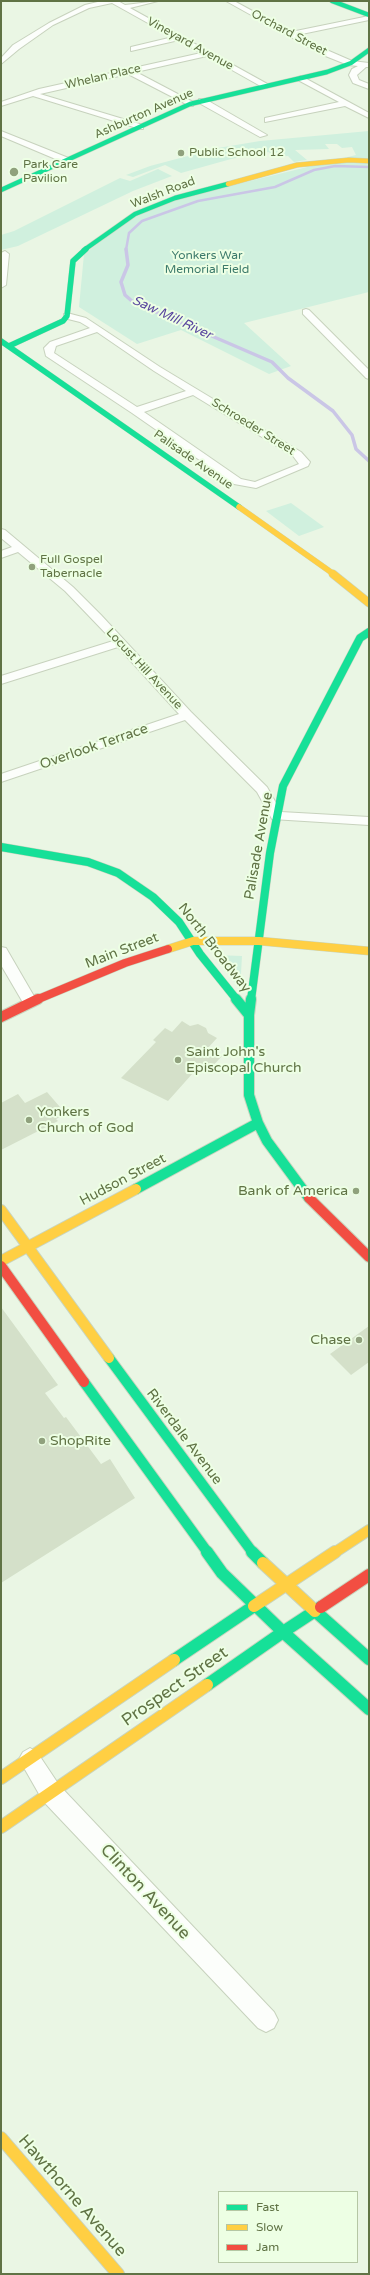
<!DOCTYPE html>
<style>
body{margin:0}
#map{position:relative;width:370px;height:2275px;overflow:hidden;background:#eaf6e4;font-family:"Varela Round",sans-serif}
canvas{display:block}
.frame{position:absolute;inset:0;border:2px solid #607345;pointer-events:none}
.legend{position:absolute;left:218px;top:2191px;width:140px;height:72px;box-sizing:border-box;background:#edffe4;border:1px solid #b5c7a4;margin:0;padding:5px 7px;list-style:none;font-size:12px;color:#607345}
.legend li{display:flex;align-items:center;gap:8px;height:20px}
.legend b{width:20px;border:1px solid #b5c7a4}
</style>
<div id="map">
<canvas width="370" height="2275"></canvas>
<div class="frame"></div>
<ul class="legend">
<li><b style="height:5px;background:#16e098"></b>Fast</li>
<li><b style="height:5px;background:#ffcf43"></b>Slow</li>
<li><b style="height:5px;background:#f24e42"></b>Jam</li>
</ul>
</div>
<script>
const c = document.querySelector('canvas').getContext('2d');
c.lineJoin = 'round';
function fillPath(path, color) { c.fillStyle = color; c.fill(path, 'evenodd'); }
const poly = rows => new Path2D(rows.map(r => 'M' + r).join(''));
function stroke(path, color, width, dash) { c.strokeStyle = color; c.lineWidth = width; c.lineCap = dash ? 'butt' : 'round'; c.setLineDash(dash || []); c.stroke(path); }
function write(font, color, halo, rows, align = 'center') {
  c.font = font + ' "Varela Round",sans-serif'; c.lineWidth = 4; c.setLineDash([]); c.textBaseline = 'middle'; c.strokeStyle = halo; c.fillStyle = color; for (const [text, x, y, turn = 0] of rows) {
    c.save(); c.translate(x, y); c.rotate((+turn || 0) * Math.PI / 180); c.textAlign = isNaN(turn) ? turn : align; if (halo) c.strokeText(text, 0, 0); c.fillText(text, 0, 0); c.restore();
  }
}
const green = poly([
 [369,131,369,292,244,323,291,366,269,374,181,330,137,344,79,307,84,254,137,214,185,197,356,155,352,147,342,148,337,144,325,144,329,149,295,150,307,160,294,162,288,156,274,157,269,152,231,159,181,173,165,165,133,177,126,175,150,166,218,148,260,141],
 [158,169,172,176,133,191,18,246,1,250,1,235,14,231,120,178,130,181],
 [291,503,324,527,299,536,266,511],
 [215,955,242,956,240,990]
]);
const streamFar1 = poly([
 [126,250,129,233,142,221,198,201,275,187,314,170,335,166,369,167]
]);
const stream = poly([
 [126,249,128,265,121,282,125,295,133,302,272,362,288,378,333,411,352,435,356,449,369,461]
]);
const building = poly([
 [182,1021,190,1026,198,1024,206,1028,208,1033,217,1038,207,1049,222,1056,210,1069,201,1064,168,1101,121,1078,156,1042,153,1040,165,1028,172,1032],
 [47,1092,66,1114,56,1119,58,1121,1,1150,1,1103,18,1094,25,1103],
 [1,1307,58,1385,45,1393,64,1418,66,1417,101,1464,110,1459,135,1498,1,1583],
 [369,1326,369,1362,351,1375,330,1354]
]);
const street = poly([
 [102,1,118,1,125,5,158,1,130,8,271,86,264,88,207,56,136,72,193,102,193,106,190,106,128,74,40,94,143,125,143,129,140,129,33,96,1,106,1,102,39,89,201,53,179,40,131,51,131,47,173,37,112,3,89,8,53,25,19,49,1,64,1,58,13,45,49,23,85,5,102,1],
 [226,1,234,1,291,32,369,16,369,20,297,35,329,51,352,61,369,63,369,67,366,67,357,75,359,80,369,84,369,89,353,83,349,75,352,69,358,66,348,65,323,55,226,1],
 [301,76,369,113,369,118,345,106,265,122,265,118,339,102,298,80,297,78,301,76],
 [199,99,205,99,267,135,260,137,199,103,199,99],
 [1,131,71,159,72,161,65,163,1,136,1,131],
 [5,251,9,254,6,285,1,288,1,253,5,251],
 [306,309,309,310,369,370,369,379,366,378,303,314,303,310,306,309],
 [67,313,86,318,160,367,301,452,310,462,308,466,256,488,234,484,132,413,46,356,44,348,50,342,90,328,80,322,64,318,64,314,67,313],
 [97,332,154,371,186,391,137,407,54,353,56,346,97,332],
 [193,395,293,456,299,464,255,482,241,479,144,412,193,395],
 [1,529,5,530,73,587,101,615,191,712,267,787,281,812,369,817,369,825,272,819,257,792,185,720,1,782,1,774,179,714,118,647,1,684,1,676,113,641,65,591,18,552,1,558,1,551,12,547,1,538,1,529],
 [1,947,6,948,35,998,37,1002,35,1006,25,1006,1,965,1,947],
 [30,1748,37,1752,59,1785,274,2012,278,2020,274,2028,266,2032,258,2028,43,1801,19,1759,23,1752,30,1748]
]);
const fastFar4 = poly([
 [332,1,369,15],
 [1,190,190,104,327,72,351,63,369,50],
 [84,250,135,214,175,198,228,184]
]);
const fastFar3 = poly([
 [1,341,239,507],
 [9,346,63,321,67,316,73,261,86,249]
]);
const fastFar2 = poly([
 [1,847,88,862,118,873,153,897,179,922,200,954,237,1000],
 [251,1000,270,853,283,786,360,638,369,632]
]);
const fastFar1 = poly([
 [236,999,249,1015,249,1095,258,1123,267,1141,309,1198],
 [249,1015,251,999],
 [136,1189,258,1123],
 [109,1358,253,1553],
 [84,1382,208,1553]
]);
const fast = poly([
 [207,1552,222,1573,283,1632,321,1607],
 [252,1552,263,1563],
 [315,1611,369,1659],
 [174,1660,254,1606],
 [207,1685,283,1632,369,1709]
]);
const slowFar4 = poly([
 [228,184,297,165,349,160,369,161]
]);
const slowFar3 = poly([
 [239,507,335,575]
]);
const slowFar2 = poly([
 [333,574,369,603],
 [168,949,193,941,259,941,369,951]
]);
const slowFar1 = poly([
 [1,1210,109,1358],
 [1,1261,136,1189],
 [334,1553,369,1530]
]);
const slow = poly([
 [263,1563,315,1611],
 [254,1606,335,1552],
 [1,1778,174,1660],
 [1,1827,207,1685],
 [1,2138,118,2274]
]);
const jamFar2 = poly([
 [36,1000,125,963,168,949]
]);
const jamFar1 = poly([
 [1,1017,38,999],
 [309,1198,369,1257],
 [1,1266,84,1382]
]);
const jam = poly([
 [321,1607,369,1575]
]);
const markers = [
 [181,153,4,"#90a17d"],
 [14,172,5,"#90a17d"],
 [32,567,4,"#90a17d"],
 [178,1060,4,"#90a17d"],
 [29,1120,4,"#90a17d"],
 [356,1191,4,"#90a17d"],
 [359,1340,4,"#90a17d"],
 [42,1441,4,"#90a17d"]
];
const farStreetnames = [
 ["Orchard Street",289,33,28],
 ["Vineyard Avenue",190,44,29],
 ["Whelan Place",103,77,-13],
 ["Ashburton Avenue",144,114,-24],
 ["Walsh Road",163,193,-21],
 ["Schroeder Street",253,427,32],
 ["Palisade Avenue",193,460,35],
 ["Locust Hill Avenue",144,669,47]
];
const farPoinames = [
 ["Public School 12",189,153],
 ["Park Care",23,165],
 ["Pavilion",23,179],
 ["Full Gospel",40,560],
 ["Tabernacle",40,574]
];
const farParknames = [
 ["Yonkers War",207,256],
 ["Memorial Field",207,270]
];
const farWaternames = [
 ["Saw Mill River",172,318,25]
];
const streetNames = [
 ["Overlook Terrace",94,747,-19],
 ["Palisade Avenue",259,846,-80],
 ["North Broadway",214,948,52],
 ["Main Street",122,951,-21],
 ["Hudson Street",123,1180,-28],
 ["Riverdale Avenue",184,1437,53]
];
const poiNames = [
 ["Saint John's",186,1052],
 ["Episcopal Church",186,1068],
 ["Yonkers",37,1112],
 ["Church of God",37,1128],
 ["Bank of America",348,1191,"right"],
 ["Chase",351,1340,"right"],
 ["ShopRite",50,1441]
];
const nearStreetnames = [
 ["Prospect Street",175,1687,-35],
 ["Clinton Avenue",145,1892,47],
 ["Hawthorne Avenue",72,2196,49]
];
fillPath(green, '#d0f0de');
stroke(streamFar1, '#cac6e6', 2.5);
stroke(stream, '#cac6e6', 3.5);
fillPath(building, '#d4e0c9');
stroke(street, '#c7d2bd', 2);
stroke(fastFar4, '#c8d4be', 5.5);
stroke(fastFar3, '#c8d4be', 6);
stroke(fastFar2, '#c8d4be', 9);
stroke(fastFar1, '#c8d4be', 12);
stroke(fast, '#c8d4be', 14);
stroke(slowFar4, '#c8d4be', 5.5);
stroke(slowFar3, '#c8d4be', 6);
stroke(slowFar2, '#c8d4be', 9);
stroke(slowFar1, '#c8d4be', 12);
stroke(slow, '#c8d4be', 14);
stroke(jamFar2, '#c8d4be', 9);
stroke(jamFar1, '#c8d4be', 12);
stroke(jam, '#c8d4be', 14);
fillPath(street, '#fcfefb');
stroke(fastFar4, '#16e098', 4.5);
stroke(fastFar3, '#16e098', 5.5);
stroke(fastFar2, '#16e098', 8);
stroke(fastFar1, '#16e098', 10);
stroke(fast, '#16e098', 12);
stroke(slowFar4, '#ffcf43', 4.5);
stroke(slowFar3, '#ffcf43', 5.5);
stroke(slowFar2, '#ffcf43', 8);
stroke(slowFar1, '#ffcf43', 10);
stroke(slow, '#ffcf43', 12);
stroke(jamFar2, '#f24e42', 8);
stroke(jamFar1, '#f24e42', 10);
stroke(jam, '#f24e42', 12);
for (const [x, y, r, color] of markers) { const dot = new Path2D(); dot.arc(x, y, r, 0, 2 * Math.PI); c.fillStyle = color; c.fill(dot); stroke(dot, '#edffe4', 1.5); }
write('12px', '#607345', '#edffe4', farStreetnames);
write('12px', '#607345', '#edffe4', farPoinames, 'left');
write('12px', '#3c7a6b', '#edffe4', farParknames);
write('italic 13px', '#58459e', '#edffe4', farWaternames);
write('14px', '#607345', '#edffe4', streetNames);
write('14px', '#607345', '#edffe4', poiNames, 'left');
write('17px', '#607345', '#edffe4', nearStreetnames);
</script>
